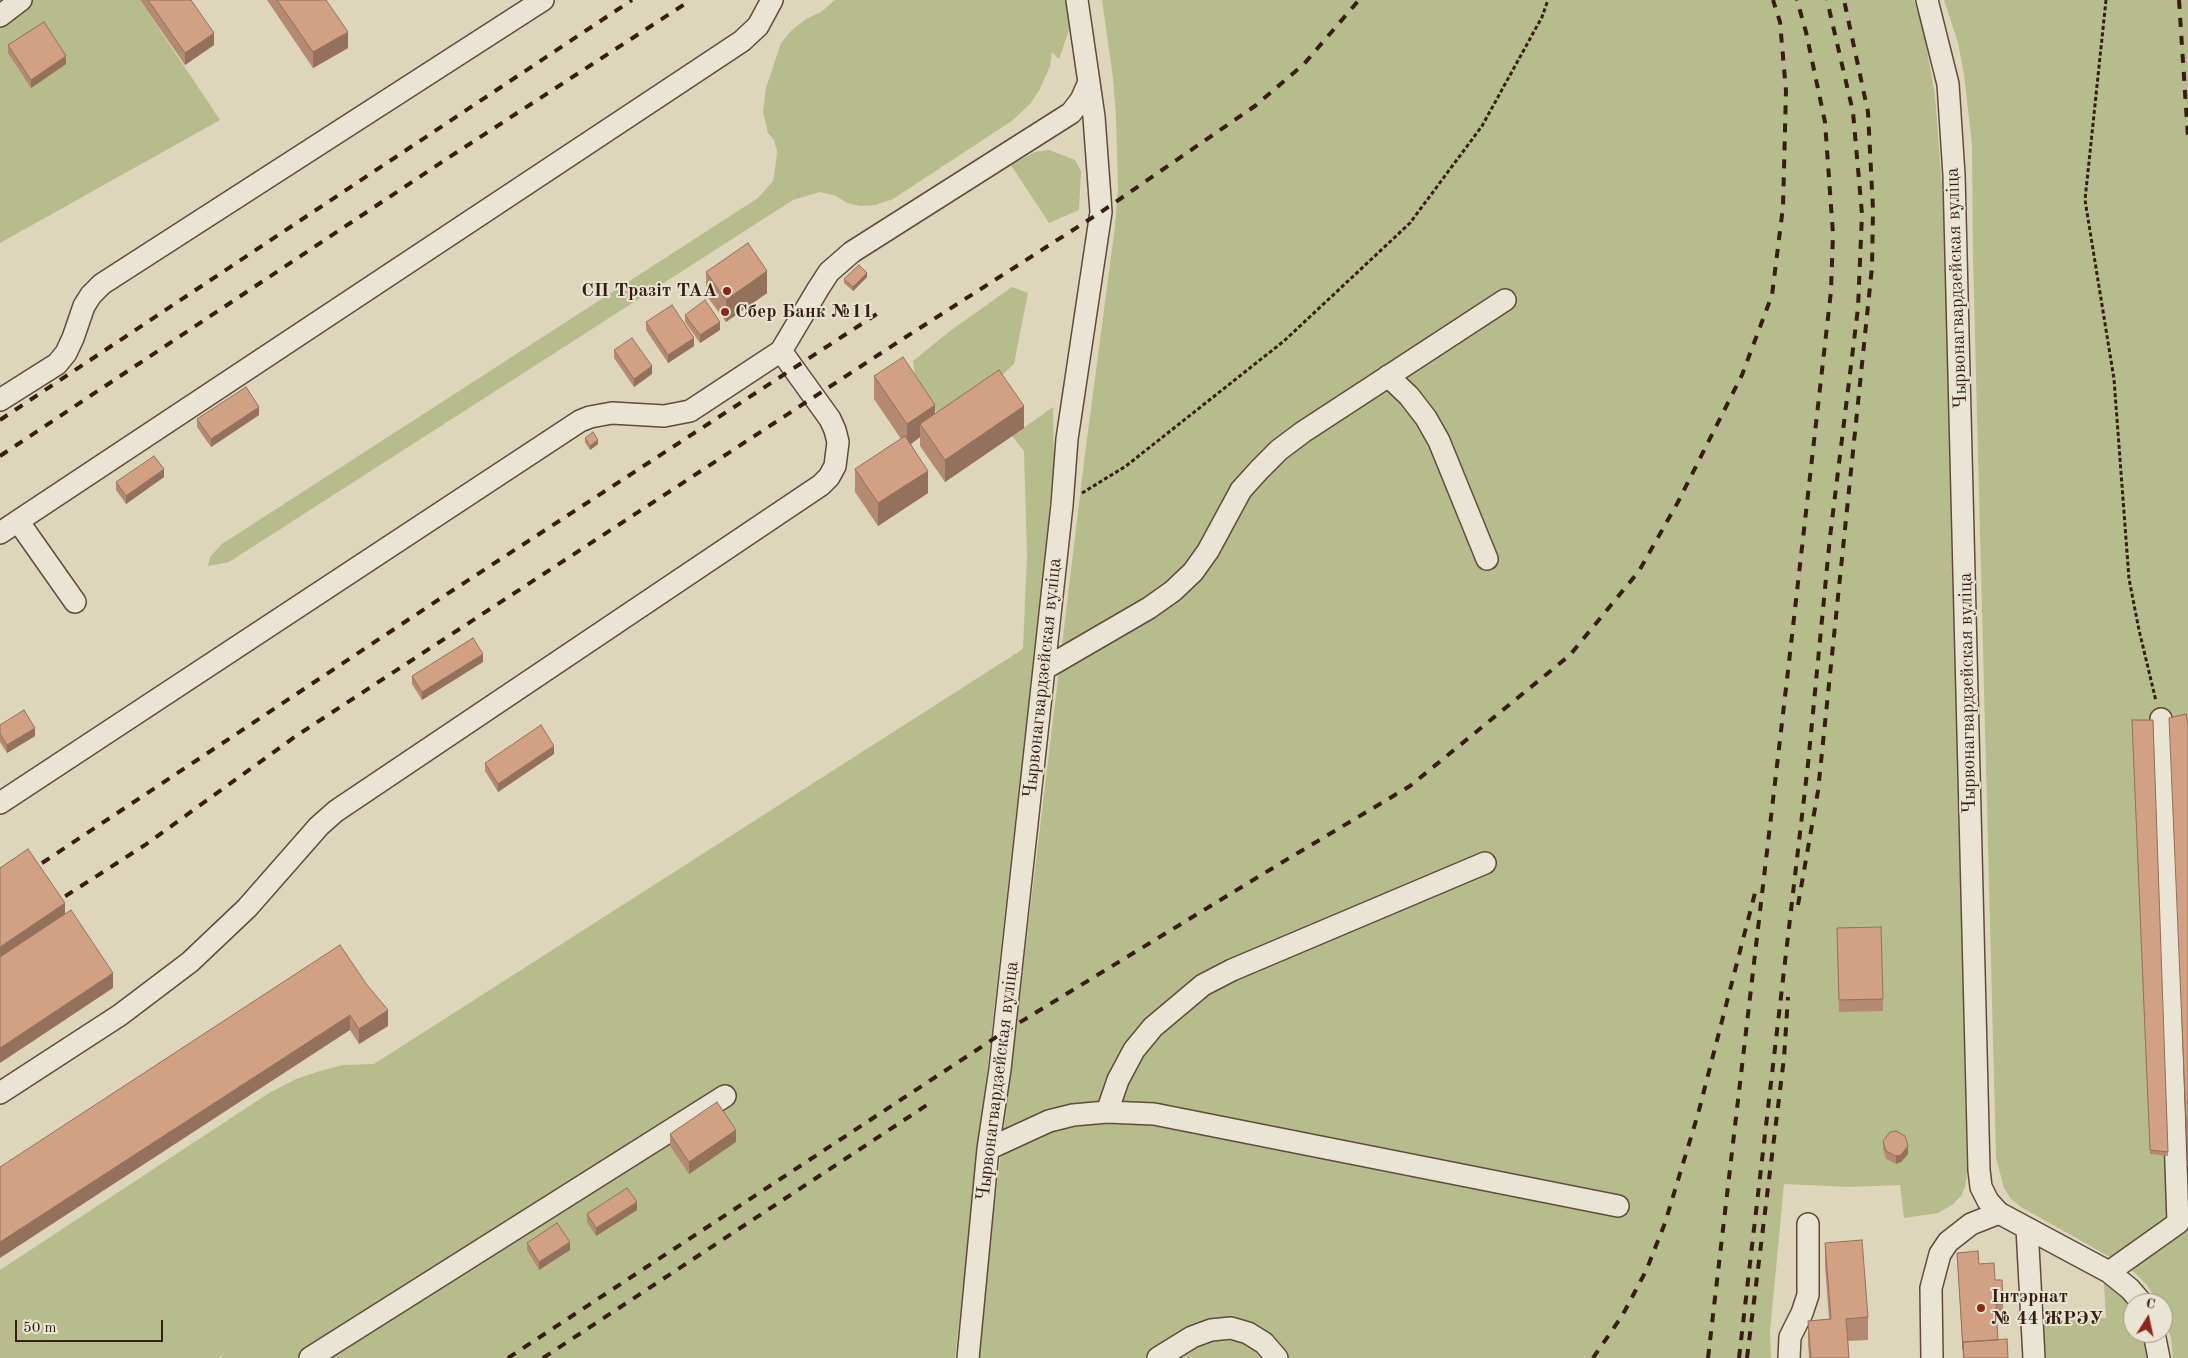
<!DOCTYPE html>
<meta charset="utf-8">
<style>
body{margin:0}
#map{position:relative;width:2188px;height:1358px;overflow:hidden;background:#ddd6bb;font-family:"Old Standard TT",serif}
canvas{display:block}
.north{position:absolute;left:2123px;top:1293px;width:50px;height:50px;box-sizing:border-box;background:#e9e4d3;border:1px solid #a29585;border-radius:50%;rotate:10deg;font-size:14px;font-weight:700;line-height:20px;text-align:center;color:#381e11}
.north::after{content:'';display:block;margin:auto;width:18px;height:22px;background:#8f2418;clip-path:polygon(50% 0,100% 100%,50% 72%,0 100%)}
.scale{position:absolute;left:15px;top:1320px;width:148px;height:22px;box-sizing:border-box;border:2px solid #381e11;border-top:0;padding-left:6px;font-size:15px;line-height:18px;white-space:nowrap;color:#381e11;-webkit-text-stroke:4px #e9e4d3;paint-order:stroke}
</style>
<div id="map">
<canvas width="2188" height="1358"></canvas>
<div class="north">С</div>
<div class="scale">50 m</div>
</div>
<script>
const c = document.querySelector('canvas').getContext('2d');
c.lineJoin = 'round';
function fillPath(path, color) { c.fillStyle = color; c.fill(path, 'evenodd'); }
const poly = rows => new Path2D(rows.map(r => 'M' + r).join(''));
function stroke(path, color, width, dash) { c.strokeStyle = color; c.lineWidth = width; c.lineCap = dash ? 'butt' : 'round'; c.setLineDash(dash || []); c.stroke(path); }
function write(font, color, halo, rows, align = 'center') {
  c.font = font + ' "Old Standard TT",serif'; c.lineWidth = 4; c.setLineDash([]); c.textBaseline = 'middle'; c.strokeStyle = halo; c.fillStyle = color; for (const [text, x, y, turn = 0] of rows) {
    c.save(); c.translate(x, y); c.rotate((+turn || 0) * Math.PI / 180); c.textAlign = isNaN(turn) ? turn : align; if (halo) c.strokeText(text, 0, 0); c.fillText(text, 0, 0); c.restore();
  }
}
const green = poly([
 [0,0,140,0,220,120,0,243],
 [835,0,1068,0,1069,30,1059,59,1052,52,1050,66,1040,89,1030,104,1013,120,893,199,876,205,860,206,847,203,836,196,820,192,793,200,229,562,208,566,210,557,222,544,758,198,773,181,776,162,777,151,774,140,768,133,763,112,766,88,781,43,792,30,806,19,821,12],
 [1102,0,1914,0,1923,28,1935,95,1944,212,1949,363,1967,1174,1965,1187,1961,1196,1952,1205,1938,1213,1904,1218,1900,1185,1850,1187,1784,1184,1770,1332,1771,1358,979,1358,994,1210,1084,462,1115,226,1118,187,1116,116,1113,78],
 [1944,0,2188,0,2188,1358,2173,1358,2171,1338,2163,1313,2163,1303,2159,1303,2145,1283,2131,1269,2021,1207,2011,1199,2004,1188,1996,1158,1973,259,1972,145,1964,74,1958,43],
 [1049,150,1075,160,1081,171,1079,210,1049,223,1011,165,1035,152],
 [1012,287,1028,293,1014,364,986,390,940,417,916,382,913,361,950,331],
 [1053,407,1054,459,1045,556,955,1358,220,1358,226,1353,218,1358,0,1358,0,1270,269,1093,296,1079,323,1070,343,1065,374,1064,1023,649,1027,555,1024,451,1012,436],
 [2104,1283,2123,1298,2133,1312,2133,1333,2142,1333,2148,1358,2044,1358,2042,1321,2106,1318]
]);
const path = poly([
 [2106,0,2085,200,2114,379,2129,579,2139,630,2156,701],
 [1082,493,1126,466,1284,341,1410,223,1482,126,1542,17,1548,0]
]);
const minor = poly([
 [1927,0,1948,84,1954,175,1979,1170,1981,1187,1988,1201,1999,1213,2109,1272,2130,1289,2142,1303],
 [0,16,21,0],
 [1388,376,1409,396,1426,418,1439,441,1487,559],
 [0,400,57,364,66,353,73,338,84,306,91,295,102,284,543,0],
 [18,521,742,41,758,26,772,0],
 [0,533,18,521,75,602],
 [1044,669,1149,608,1173,591,1193,572,1208,551,1241,490,1260,469,1279,450,1303,432,1505,300],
 [0,803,580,421,590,417,612,413,664,416,690,411,781,351],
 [0,1093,120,1015,190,962,247,908,319,826,336,811,821,485,829,477,835,466,838,442,835,430,830,419,781,351,818,289,829,272,852,252,1071,113,1081,100,1089,82],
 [1107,1112,1118,1080,1134,1050,1153,1027,1203,985,1232,970,1485,863],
 [988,1149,1049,1121,1073,1115,1107,1112,1154,1114,1618,1206],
 [2027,1228,2034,1358],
 [2109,1272,2178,1223,2161,719],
 [2154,1333,2159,1358],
 [310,1358,725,1096],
 [968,1358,988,1149,1000,1069,1062,505,1067,439,1101,212,1094,117,1077,0],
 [1158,1358,1192,1337,1211,1330,1231,1328,1248,1333,1264,1343,1277,1358],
 [1789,1358,1790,1337,1802,1313,1808,1295,1808,1224],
 [1932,1358,1931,1288,1940,1254,1948,1242,1971,1224,1999,1213]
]);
const rail = poly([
 [2179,0,2188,138],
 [0,420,632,0],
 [0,456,448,158,691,0],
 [27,873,444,596,883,310],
 [1798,905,1818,791,1872,267,1873,209,1868,112,1844,0],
 [50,906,145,845,296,736,898,342,1101,212,1255,106,1304,64,1359,0],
 [508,1358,1004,1032,1281,863,1410,786,1570,655,1639,571,1678,502,1742,375,1772,295,1783,207,1786,91,1780,22,1773,0],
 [543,1358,933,1101],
 [1593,1358,1622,1316,1646,1271,1665,1223,1698,1114,1756,889],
 [1708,1358,1788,671,1831,291,1833,234,1825,122,1806,32,1797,0],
 [1739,1358,1808,764,1830,537,1858,308,1862,214,1853,112,1827,0],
 [1747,1358,1784,1058,1788,997]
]);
const wall = poly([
 [140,0,191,0,214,45,185,65],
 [267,0,326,0,348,48,313,68],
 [8,45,66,64,31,88,8,53],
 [706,272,767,293,726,322,706,295],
 [867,277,853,291,844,283,844,279],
 [685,315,720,330,700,343,685,322],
 [646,322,694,346,668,363,646,330],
 [614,350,652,374,634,387,614,358],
 [874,376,935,413,1024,428,945,482,920,446,920,437,911,444,928,493,878,526,855,492,855,469,901,439,874,399],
 [259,415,211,447,197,427,197,419],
 [585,438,598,444,590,450,585,442],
 [164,477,126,504,116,490,116,482],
 [483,662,422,700,412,684,412,676],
 [2132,720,2153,720,2168,1156,2150,1154],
 [0,725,35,736,7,753,0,742],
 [554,754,498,792,485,771,485,763],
 [1837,940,1883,999,1883,1011,1839,1012],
 [340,945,388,1026,359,1044,350,1030],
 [670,1134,736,1142,689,1174,670,1146],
 [1883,1141,1908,1154,1901,1162,1896,1164,1886,1159,1883,1149],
 [637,1210,596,1236,587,1222,587,1214],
 [527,1243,570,1250,539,1270,527,1250],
 [1825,1243,1868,1317,1868,1340,1848,1341,1849,1358,1809,1358,1808,1344,1808,1321,1829,1319,1825,1266],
 [1957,1253,1979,1264,1995,1280,2003,1304,2003,1312,1996,1312,1998,1340,2008,1358,1963,1358]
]);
const shadedWall = poly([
 [348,32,348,48,313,68,313,52],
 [214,33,214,45,185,65,185,53],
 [66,56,66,64,31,88,31,80],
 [767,271,767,293,726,322,726,300],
 [867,273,867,277,853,291,853,287],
 [720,322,720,330,700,343,700,335],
 [694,338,694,346,668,363,668,355],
 [652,366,652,374,634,387,634,379],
 [935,405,935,427,920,424,920,437,907,447,907,424],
 [1024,406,1024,428,945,482,945,460],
 [259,407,259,415,211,447,211,439],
 [598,440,598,444,590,450,590,446],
 [164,469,164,477,126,504,126,496],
 [928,471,928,493,878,526,878,503],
 [483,654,483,662,422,700,422,692],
 [35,728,35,736,7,753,7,745],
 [554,746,554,754,498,792,498,784],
 [65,903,65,918,0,962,0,947],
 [113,973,113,988,0,1063,0,1048],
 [388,1010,388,1026,359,1044,359,1029],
 [350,1015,350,1030,0,1258,0,1242],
 [736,1130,736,1142,689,1174,689,1162],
 [1908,1146,1908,1154,1901,1162,1896,1164,1896,1156],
 [637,1202,637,1210,596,1236,596,1228],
 [570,1242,570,1250,539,1270,539,1262]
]);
const building = poly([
 [148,0,191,0,214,33,185,53,148,0],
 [277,0,326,0,348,32,313,52,277,0],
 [44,22,66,56,31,80,8,45,44,22],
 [748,243,767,271,726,300,706,272,748,243],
 [859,265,867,273,853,287,844,279,859,265],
 [705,300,720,322,700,335,685,315,705,300],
 [672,305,694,338,668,355,646,322,672,305],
 [632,338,652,366,634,379,614,350,632,338],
 [903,357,935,405,907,424,874,376,903,357],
 [999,370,1024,406,945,460,920,424,999,370],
 [246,387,259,407,211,439,197,419,246,387],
 [593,432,598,440,590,446,585,438,593,432],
 [905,436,928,471,878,503,855,469,905,436],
 [154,456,164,469,126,496,116,482,154,456],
 [473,638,483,654,422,692,412,676,473,638],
 [24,710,35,728,7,745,0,734,0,725,24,710],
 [2186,714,2188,724,2188,1166,2169,718,2186,714],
 [2132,720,2153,720,2168,1152,2150,1150,2132,720],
 [541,725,554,746,498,784,485,763,541,725],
 [28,849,65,903,0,947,0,868,28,849],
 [71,910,113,973,0,1048,0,957,71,910],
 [1881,927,1883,999,1839,1000,1837,928,1881,927],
 [340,945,367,985,388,1010,359,1029,350,1015,0,1242,0,1167,340,945],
 [717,1102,736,1130,689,1162,670,1134,717,1102],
 [1896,1131,1905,1136,1908,1146,1901,1155,1896,1156,1886,1151,1883,1141,1890,1132,1896,1131],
 [627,1188,637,1202,596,1228,587,1214,627,1188],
 [557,1223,570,1242,539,1262,527,1243,557,1223],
 [1862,1240,1868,1317,1846,1319,1849,1358,1811,1358,1808,1321,1831,1319,1825,1243,1862,1240],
 [1978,1251,1979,1264,1994,1263,1995,1280,2002,1280,2003,1304,1996,1304,1998,1340,1963,1342,1963,1349,1957,1253,1978,1251],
 [2007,1339,2008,1358,1964,1358,1963,1342,2007,1339]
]);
const markers = [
 [727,291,5,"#8f2418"],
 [725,312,5,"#8f2418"],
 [1981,1308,5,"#8f2418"]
];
const streetNames = [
 ["Чырвонагвардзейская вуліца",1957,288,-92],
 ["Чырвонагвардзейская вуліца",1043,678,-84],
 ["Чырвонагвардзейская вуліца",1968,693,-91],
 ["Чырвонагвардзейская вуліца",998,1081,-83]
];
const poiNames = [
 ["СП Тразіт ТАА",717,291,"right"],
 ["Сбер Банк №11",735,312],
 ["Інтэрнат",1991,1297],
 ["№ 44 ЖРЭУ",1991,1319]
];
fillPath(green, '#b7bc8c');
stroke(minor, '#614c3c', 24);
stroke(path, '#381e11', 3, [4, 2.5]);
stroke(minor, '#e9e4d3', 21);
stroke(rail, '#381e11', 4, [9, 9]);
fillPath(wall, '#b58a72');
fillPath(shadedWall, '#93715c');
fillPath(building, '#d2a184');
stroke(building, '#93715c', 1);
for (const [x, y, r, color] of markers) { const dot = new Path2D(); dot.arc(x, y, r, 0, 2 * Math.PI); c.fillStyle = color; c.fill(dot); stroke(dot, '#e9e4d3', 2); }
write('19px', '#381e11', '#e9e4d3', streetNames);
write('bold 19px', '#381e11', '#e9e4d3', poiNames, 'left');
</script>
